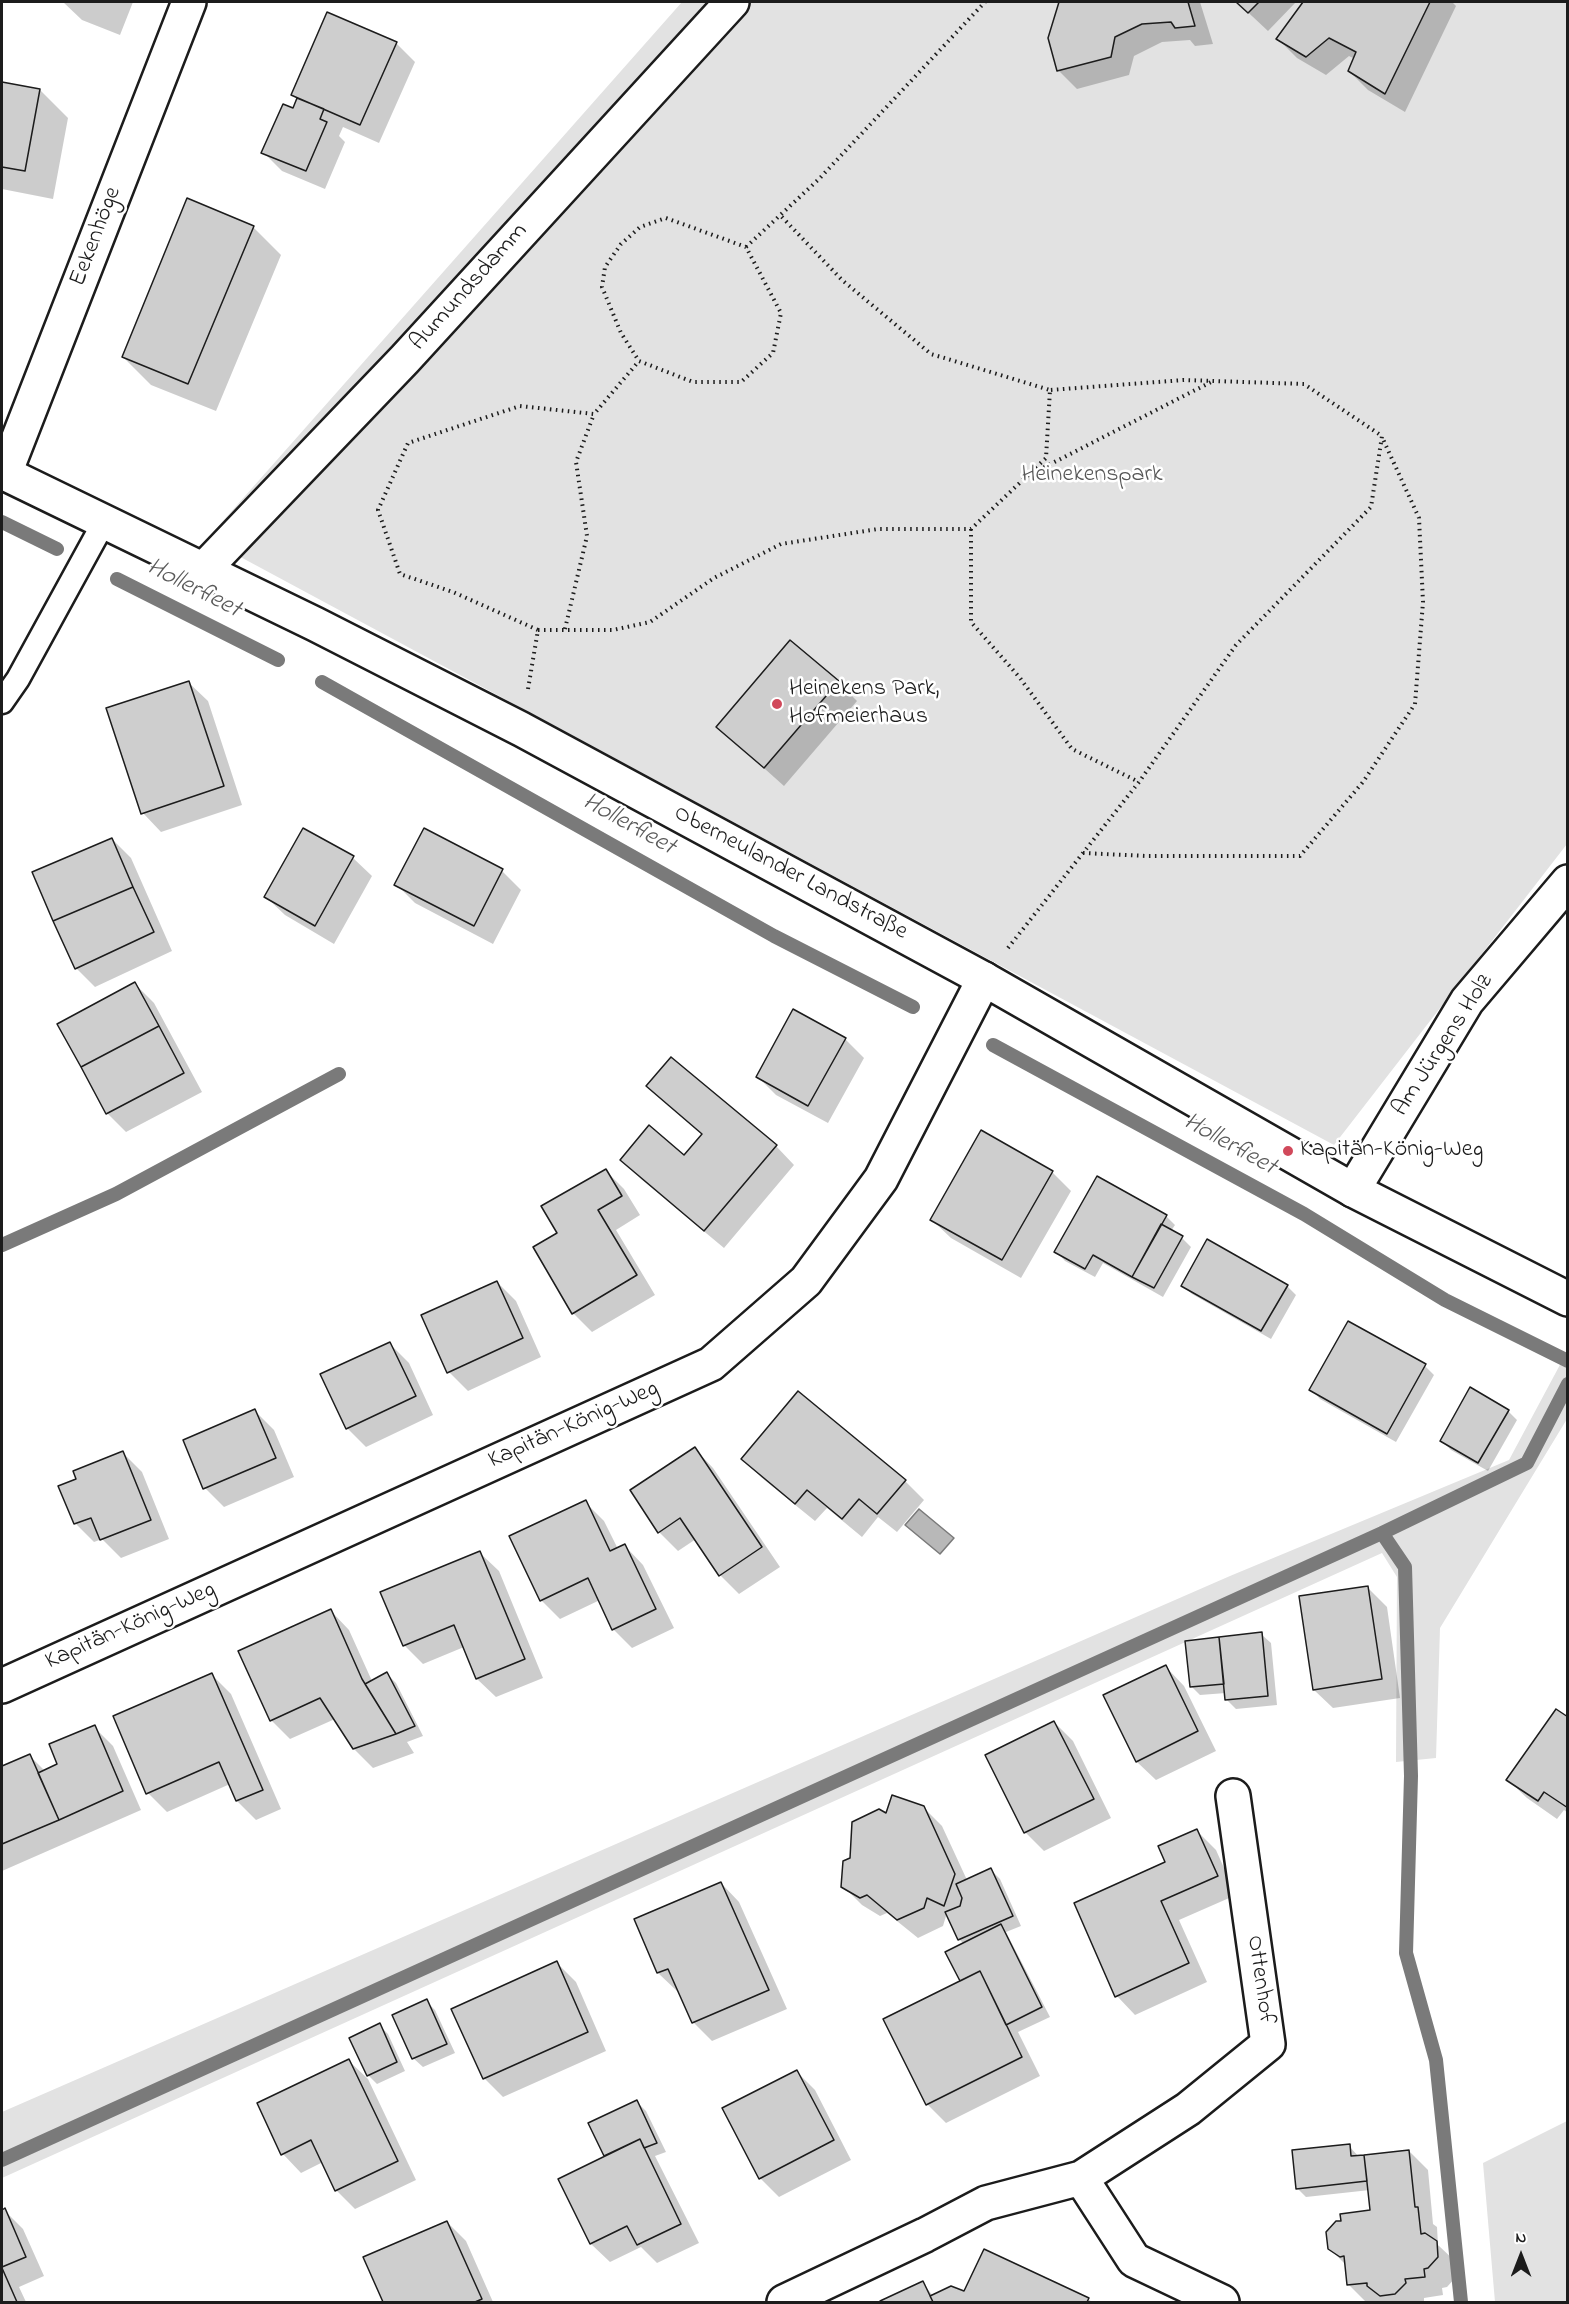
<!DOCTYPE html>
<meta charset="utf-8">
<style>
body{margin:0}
#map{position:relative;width:1569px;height:2304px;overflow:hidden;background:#fff;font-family:"Indie Flower",sans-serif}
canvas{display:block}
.frame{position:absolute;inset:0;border:3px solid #1c1c1c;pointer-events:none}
.north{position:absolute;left:1491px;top:2226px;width:60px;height:60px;-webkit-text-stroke:4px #fff;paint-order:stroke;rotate:0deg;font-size:16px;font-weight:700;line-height:24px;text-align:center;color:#1c1c1c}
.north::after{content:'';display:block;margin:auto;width:21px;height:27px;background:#1c1c1c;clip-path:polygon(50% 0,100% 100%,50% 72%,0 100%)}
</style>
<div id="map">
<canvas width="1569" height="2304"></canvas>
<div class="frame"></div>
<div class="north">N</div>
</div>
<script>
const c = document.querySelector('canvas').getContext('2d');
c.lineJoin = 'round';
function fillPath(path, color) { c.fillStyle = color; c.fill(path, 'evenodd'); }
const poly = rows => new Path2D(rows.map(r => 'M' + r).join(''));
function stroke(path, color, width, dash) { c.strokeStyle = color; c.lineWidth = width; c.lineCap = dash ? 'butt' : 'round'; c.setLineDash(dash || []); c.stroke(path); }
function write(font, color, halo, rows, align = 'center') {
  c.font = font + ' "Indie Flower",sans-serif'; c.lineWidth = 5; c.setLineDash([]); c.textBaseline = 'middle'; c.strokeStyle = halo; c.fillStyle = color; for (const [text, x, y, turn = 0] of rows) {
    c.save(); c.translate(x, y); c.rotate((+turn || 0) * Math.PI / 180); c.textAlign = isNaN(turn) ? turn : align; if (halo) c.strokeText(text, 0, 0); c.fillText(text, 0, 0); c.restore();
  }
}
const green = poly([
 [682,2,1567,2,1567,844,1334,1145,207,539],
 [1562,1361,1567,1364,1567,1419,1440,1628,1436,1758,1396,1762,1397,1577,1382,1553,2,2178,2,2112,1230,1576,1509,1460],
 [1567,2121,1567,2302,1495,2302,1483,2163]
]);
const water = poly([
 [919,1509,954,1538,940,1554,905,1525,919,1509]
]);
const shadow = poly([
 [63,2,133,2,120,35,82,20],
 [1061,2,1200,2,1213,44,1195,46,1190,40,1162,42,1134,56,1129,75,1077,89,1058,70,1058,4],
 [1237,2,1296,2,1268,31],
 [1305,2,1452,2,1456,6,1405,112,1368,90,1349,71,1355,59,1349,56,1326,75,1297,58,1278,39],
 [396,43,415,62,379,143,343,127,339,136,345,142,325,189,282,171,263,152,293,110,298,100,293,95],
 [2,84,40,90,68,118,53,199,2,189],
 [253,227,281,255,216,411,151,385,123,357],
 [838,682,857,701,784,786,718,727],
 [189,683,208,701,242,805,161,832,143,813],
 [304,830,353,858,372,876,334,944,285,915,266,897],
 [425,830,502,871,521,890,493,944,415,903,396,884],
 [112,839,131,858,172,951,95,987,76,968],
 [135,984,154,1003,202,1092,126,1132,107,1113],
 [845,1039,864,1058,828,1123,776,1095,758,1077],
 [648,1086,776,1146,794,1165,724,1248,641,1179,623,1160,685,1157,703,1135],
 [605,1170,624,1189,640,1215,616,1230,655,1295,592,1332,573,1313,559,1233],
 [1052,1172,1071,1191,1021,1278,951,1238,932,1220],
 [1166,1216,1175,1225,1171,1231,1182,1238,1191,1247,1163,1297,1103,1263,1095,1277,1065,1261,1056,1251],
 [497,1282,516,1301,541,1357,468,1391,449,1372],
 [1182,1285,1287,1286,1296,1295,1271,1339,1192,1294],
 [390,1344,409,1363,433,1415,366,1447,347,1428],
 [1425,1366,1434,1375,1396,1442,1320,1399,1311,1389],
 [255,1411,274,1430,294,1477,224,1507,205,1488,185,1441],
 [1508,1411,1517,1420,1488,1471,1451,1450,1442,1441],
 [695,1449,713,1468,780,1567,739,1594,720,1575,696,1539,678,1551,659,1532],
 [123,1453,142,1472,169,1539,121,1558,102,1539,94,1542,75,1523,78,1479],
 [743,1459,905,1481,924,1500,897,1532,878,1517,862,1537,827,1508,815,1521,762,1478],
 [585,1502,604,1521,618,1549,625,1546,643,1565,674,1628,632,1648,613,1629,600,1600,560,1619,541,1600,511,1537],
 [480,1553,499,1571,543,1678,496,1697,477,1679,464,1647,423,1664,404,1645],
 [1368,1588,1387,1607,1400,1698,1333,1708,1314,1690],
 [331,1611,349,1630,372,1681,387,1674,396,1683,423,1736,407,1742,414,1753,373,1768,354,1749,335,1719,290,1739,271,1720],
 [1261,1634,1271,1643,1277,1705,1236,1709,1227,1700,1226,1693,1200,1695,1191,1686],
 [1166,1667,1184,1686,1216,1751,1156,1780,1137,1762,1105,1696],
 [212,1675,231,1694,281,1809,256,1820,237,1801,230,1784,167,1812,148,1793,115,1717],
 [1568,1719,1568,1813,1564,1810,1557,1819,1527,1798,1508,1780],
 [1054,1722,1073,1741,1111,1818,1044,1851,1025,1832],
 [94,1727,113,1746,141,1810,2,1871,2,1768,30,1756,45,1771,59,1765],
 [923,1807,942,1826,967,1880,991,1870,1000,1879,1021,1926,1006,1932,1050,2017,1018,2032,1040,2076,946,2123,927,2104,962,1982,964,1944,959,1939,949,1917,946,1916,943,1926,918,1938,887,1913,880,1916,862,1905,843,1886,852,1859,887,1815],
 [1197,1831,1216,1850,1236,1895,1179,1920,1207,1982,1135,2015,1117,1996,1167,1863],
 [721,1883,739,1902,787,2009,712,2041,693,2022,679,1991,677,1991,658,1973,636,1920],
 [557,1963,576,1982,606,2051,503,2097,484,2078],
 [426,2001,435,2010,455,2053,423,2067,413,2058],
 [379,2025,388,2034,405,2071,377,2084,368,2075],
 [349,2061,368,2079,416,2180,355,2209,336,2190,323,2162,301,2173,283,2154],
 [796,2071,815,2090,851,2160,779,2197,760,2178],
 [637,2102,646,2111,666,2152,655,2156,699,2243,657,2263,641,2247,610,2262,591,2244,560,2179,607,2156,605,2155],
 [1349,2146,1359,2157,1409,2151,1428,2170,1433,2224,1437,2227,1438,2245,1455,2261,1456,2277,1447,2287,1442,2288,1443,2295,1424,2298,1424,2302,1366,2302,1348,2284,1346,2265,1329,2248,1372,2212,1370,2190,1306,2197,1297,2188],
 [4,2210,23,2229,44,2276,19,2287,26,2302,2,2302,2,2211],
 [447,2222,466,2241,493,2302,385,2302,365,2258],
 [922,2282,933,2296,965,2293,1088,2299,1092,2302,882,2302]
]);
const stream = poly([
 [2,522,57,549],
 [117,579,278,660],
 [322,682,774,936,913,1007],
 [993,1045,1304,1214,1445,1300,1568,1361],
 [2,1245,116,1194,339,1074],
 [1382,1533,1405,1567,1411,1776,1406,1953,1436,2060,1461,2302],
 [2,2160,1382,1533,1527,1463,1568,1384]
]);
const building = poly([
 [1059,2,1188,2,1195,26,1175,28,1171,22,1142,24,1115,37,1111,57,1057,71,1048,38,1059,2],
 [1236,2,1259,2,1248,13,1236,2],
 [1303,2,1430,2,1385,94,1348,71,1356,52,1329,38,1306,57,1276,39,1303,2],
 [327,12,397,42,360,125,291,95,327,12],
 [2,82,40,89,25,171,2,167,2,82],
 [297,98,324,109,320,119,327,122,306,171,261,153,283,104,293,108,297,98],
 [187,198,254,226,188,384,122,357,187,198],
 [790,640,839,681,764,768,716,727,790,640],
 [189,681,224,786,141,814,106,708,189,681],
 [303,828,354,856,315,926,264,897,303,828],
 [424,828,503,869,474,926,394,885,424,828],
 [112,838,133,887,53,921,32,872,112,838],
 [133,887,154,932,75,969,53,921,133,887],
 [135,982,159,1026,81,1067,57,1024,135,982],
 [793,1009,846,1038,808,1106,756,1077,793,1009],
 [159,1026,184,1073,106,1114,81,1067,159,1026],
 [671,1057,777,1145,704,1231,620,1160,649,1125,684,1155,702,1134,646,1086,671,1057],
 [981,1130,1053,1171,1002,1260,930,1220,981,1130],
 [606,1169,622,1196,598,1210,637,1275,572,1314,533,1247,557,1233,541,1206,606,1169],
 [1097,1176,1167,1215,1132,1277,1093,1255,1085,1269,1054,1252,1097,1176],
 [1161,1224,1183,1236,1154,1288,1132,1277,1161,1224],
 [1207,1239,1288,1285,1261,1331,1181,1286,1207,1239],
 [497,1281,523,1338,447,1373,421,1315,497,1281],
 [1348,1321,1426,1364,1387,1434,1309,1390,1348,1321],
 [390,1342,416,1396,346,1429,320,1374,390,1342],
 [1470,1387,1509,1410,1478,1463,1440,1441,1470,1387],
 [798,1391,906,1480,877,1514,859,1499,842,1519,807,1490,795,1504,741,1459,798,1391],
 [255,1409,276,1458,203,1489,183,1440,255,1409],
 [695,1447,762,1547,719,1576,680,1518,658,1533,630,1490,695,1447],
 [123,1451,151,1520,100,1540,91,1518,74,1524,58,1486,76,1479,73,1471,123,1451],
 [586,1500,610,1551,625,1544,656,1609,612,1630,588,1578,540,1601,509,1536,586,1500],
 [480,1551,525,1659,476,1679,454,1625,403,1646,380,1592,480,1551],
 [1368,1586,1382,1679,1313,1690,1299,1596,1368,1586],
 [331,1609,362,1679,396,1734,353,1749,320,1698,270,1721,238,1651,331,1609],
 [1262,1632,1268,1696,1225,1700,1219,1637,1262,1632],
 [1219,1637,1224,1684,1190,1687,1185,1641,1219,1637],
 [1166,1665,1198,1731,1136,1762,1103,1695,1166,1665],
 [387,1672,415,1726,396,1734,365,1684,387,1672],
 [212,1673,263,1790,236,1801,219,1762,146,1794,113,1716,212,1673],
 [1556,1709,1568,1717,1568,1808,1544,1792,1538,1801,1506,1780,1556,1709],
 [1054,1721,1094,1799,1024,1833,985,1755,1054,1721],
 [95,1725,123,1791,59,1820,38,1773,57,1764,49,1744,95,1725],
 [30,1754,59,1820,2,1844,2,1766,30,1754],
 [892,1795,924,1806,955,1874,944,1906,927,1898,924,1908,897,1920,867,1895,860,1898,841,1887,843,1861,850,1858,852,1822,879,1809,886,1813,892,1795],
 [1197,1829,1218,1876,1161,1901,1189,1963,1115,1997,1074,1903,1165,1862,1158,1846,1197,1829],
 [991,1868,1013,1916,958,1940,945,1912,960,1906,962,1898,956,1884,991,1868],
 [721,1882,769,1990,692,2023,668,1969,657,1973,634,1919,721,1882],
 [1001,1924,1042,2007,1006,2025,980,1971,960,1981,945,1952,1001,1924],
 [557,1961,588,2032,483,2079,451,2009,557,1961],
 [980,1971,1022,2057,926,2105,883,2019,980,1971],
 [427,1999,447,2044,412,2059,392,2015,427,1999],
 [380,2023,397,2062,367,2076,349,2038,380,2023],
 [349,2059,398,2161,335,2191,311,2140,281,2155,257,2103,349,2059],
 [797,2070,834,2140,759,2179,722,2108,797,2070],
 [637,2100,657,2143,644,2148,640,2139,604,2156,588,2123,637,2100],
 [640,2139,681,2224,637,2245,627,2226,590,2244,558,2179,640,2139],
 [1350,2144,1351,2156,1364,2155,1367,2181,1296,2189,1292,2150,1350,2144],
 [1409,2150,1415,2207,1418,2207,1421,2234,1425,2233,1437,2241,1438,2257,1428,2268,1424,2269,1425,2277,1405,2279,1406,2283,1395,2294,1380,2296,1367,2286,1367,2283,1347,2285,1344,2256,1340,2257,1328,2249,1326,2232,1336,2221,1341,2221,1340,2214,1370,2210,1364,2155,1409,2150],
 [5,2208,26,2257,2,2267,2,2210,5,2208],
 [447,2221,482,2299,475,2302,383,2302,363,2257,447,2221],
 [984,2249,1089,2298,1087,2302,933,2302,930,2296,951,2286,964,2291,984,2249],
 [2,2268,17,2302,2,2302,2,2268],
 [923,2281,933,2302,881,2302,880,2301,923,2281]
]);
const path = poly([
 [666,218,746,247,781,313,773,353,741,382,693,382,639,361,621,333,602,287,605,267,621,244,640,227,666,218],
 [746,247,819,179,985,2],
 [1033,473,1213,381],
 [971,529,971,622,1020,678,1072,749,1139,782],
 [565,629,587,536,576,462,594,414],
 [538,630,613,630,650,622,714,578,781,544,878,529,971,529,1046,458,1050,390,931,354,842,280,781,216],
 [528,689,538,630,453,592,400,574,378,510,408,443,520,406,594,414,639,361],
 [1083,853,1147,856,1300,856,1363,782,1415,704,1423,602,1419,518,1382,437],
 [1008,948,1139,782,1236,645,1371,507,1382,436,1304,384,1184,380,1050,390]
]);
const lane = poly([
 [2,702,18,679,104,522]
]);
const street = poly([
 [5,473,189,2],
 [203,570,405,359,732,2],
 [1353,1190,1467,1001,1568,882],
 [2,1686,711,1364,806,1281,881,1179,984,979],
 [1081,2178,1134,2260,1222,2302],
 [784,2302,925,2235,986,2203,1081,2178,1188,2109,1268,2044,1233,1796]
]);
const secondary = poly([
 [2,472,315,624,521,729,984,979,1353,1190,1568,1299]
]);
const markers = [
 [777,704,6,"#d1495b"],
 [1288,1151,6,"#d1495b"]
];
const streetNames = [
 ["Eekenhöge",97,237,-69],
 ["Aumundsdamm",470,288,-48],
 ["Oberneulander Landstraße",790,874,28],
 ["Am Jürgens Holz",1444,1046,-57],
 ["Kapitän-König-Weg",574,1426,-24],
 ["Kapitän-König-Weg",131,1627,-24],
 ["Ottenhof",1259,1980,82]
];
const parkNames = [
 ["Heinekenspark",1092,476]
];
const poiNames = [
 ["Heinekens Park,",789,690],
 ["Hofmeierhaus",789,718],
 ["Kapitän-König-Weg",1300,1151]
];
const waterNames = [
 ["Hollerfleet",193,590,27],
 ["Hollerfleet",628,826,29],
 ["Hollerfleet",1229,1146,29]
];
fillPath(green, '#e2e2e2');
fillPath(water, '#b8b8b8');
stroke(water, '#7a7a7a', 1.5);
fillPath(shadow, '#0003');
stroke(stream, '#7a7a7a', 14);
fillPath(building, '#cecece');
stroke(building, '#1c1c1c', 1.5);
stroke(lane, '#1c1c1c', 27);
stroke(street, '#1c1c1c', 38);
stroke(secondary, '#1c1c1c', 38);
stroke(path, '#1c1c1c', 4, [1.5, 4.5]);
stroke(lane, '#fff', 22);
stroke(street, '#fff', 33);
stroke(secondary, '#fff', 33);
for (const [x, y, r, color] of markers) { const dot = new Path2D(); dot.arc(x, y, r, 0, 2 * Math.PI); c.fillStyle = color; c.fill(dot); stroke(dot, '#fff', 2); }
write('24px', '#1c1c1c', '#fff', streetNames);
write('24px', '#575757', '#fff', parkNames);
write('24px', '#1c1c1c', '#fff', poiNames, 'left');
write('italic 26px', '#5a5a5a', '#fff', waterNames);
</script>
